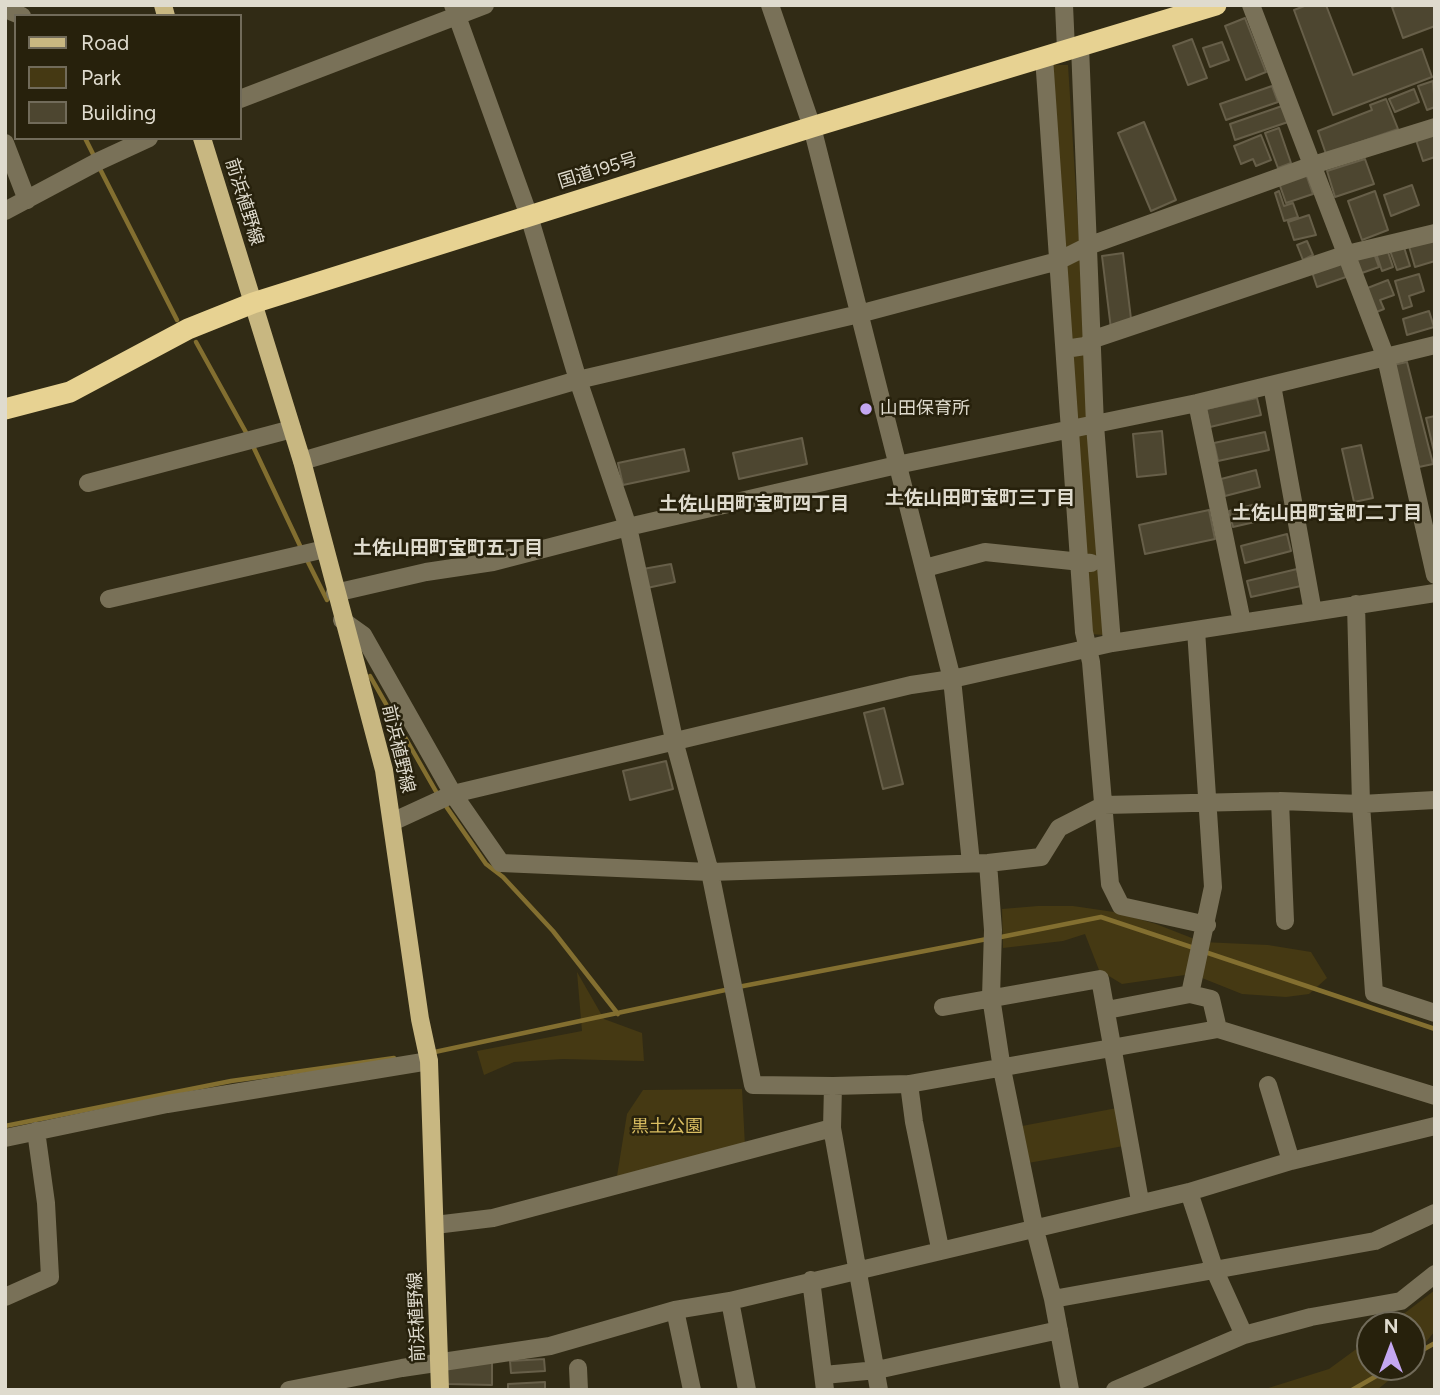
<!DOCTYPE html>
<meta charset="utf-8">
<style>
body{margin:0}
#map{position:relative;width:1440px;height:1395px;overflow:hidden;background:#312b15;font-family:Figtree,sans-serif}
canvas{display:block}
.frame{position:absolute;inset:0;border:7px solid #dfdbce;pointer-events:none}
.legend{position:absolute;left:14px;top:14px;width:228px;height:126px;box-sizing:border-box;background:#27210c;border:2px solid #716b5a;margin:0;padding:9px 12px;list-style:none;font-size:21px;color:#dfdbce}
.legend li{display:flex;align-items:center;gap:14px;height:35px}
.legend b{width:35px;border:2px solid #716b5a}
.north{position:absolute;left:1356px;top:1311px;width:70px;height:70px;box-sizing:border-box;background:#27210c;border:2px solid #716b5a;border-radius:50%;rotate:0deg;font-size:19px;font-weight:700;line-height:28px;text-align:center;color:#dfdbce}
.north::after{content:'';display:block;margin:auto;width:24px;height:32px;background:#c4a7f1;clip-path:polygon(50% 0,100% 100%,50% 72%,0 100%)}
</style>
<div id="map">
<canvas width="1440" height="1395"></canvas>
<div class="frame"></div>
<ul class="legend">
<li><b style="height:9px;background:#c8b781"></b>Road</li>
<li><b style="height:19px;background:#453913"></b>Park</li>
<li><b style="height:19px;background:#4d4630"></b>Building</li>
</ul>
<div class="north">N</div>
</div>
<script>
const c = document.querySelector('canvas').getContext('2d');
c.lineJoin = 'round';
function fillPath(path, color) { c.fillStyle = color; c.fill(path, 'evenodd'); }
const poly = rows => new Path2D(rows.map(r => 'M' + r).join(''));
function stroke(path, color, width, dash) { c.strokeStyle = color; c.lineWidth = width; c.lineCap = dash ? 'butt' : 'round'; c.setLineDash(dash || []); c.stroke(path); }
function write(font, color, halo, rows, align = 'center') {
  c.font = font + ' Figtree,"Noto Sans JP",sans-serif'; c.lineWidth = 5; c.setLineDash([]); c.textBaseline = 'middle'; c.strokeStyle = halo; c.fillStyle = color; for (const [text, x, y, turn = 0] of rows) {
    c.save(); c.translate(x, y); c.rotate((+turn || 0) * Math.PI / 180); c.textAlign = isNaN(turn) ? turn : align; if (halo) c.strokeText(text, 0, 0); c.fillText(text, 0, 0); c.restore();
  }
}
const green = poly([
 [1053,65,1068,65,1104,635,1090,634],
 [1038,906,1073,906,1114,912,1156,924,1202,942,1268,945,1311,952,1327,978,1309,994,1286,997,1242,994,1192,974,1122,984,1099,970,1085,934,1063,941,1003,948,1002,909],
 [577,972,604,1019,642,1033,644,1061,563,1059,514,1062,484,1075,477,1051,582,1031],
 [742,1089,745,1146,617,1176,627,1114,643,1090],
 [1117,1108,1124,1146,1028,1163,1022,1126],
 [1435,1290,1435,1331,1412,1359,1412,1325,1389,1325],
 [1370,1339,1370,1367,1405,1367,1377,1390,1262,1390,1329,1369]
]);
const stream = poly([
 [85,138,96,160],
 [99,167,177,320],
 [196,342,248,436],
 [252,444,302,550],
 [306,558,327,600],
 [370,676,438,795],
 [443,802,486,864,503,877,553,931,618,1014],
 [996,938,1101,917,1194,948],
 [1202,951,1435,1029],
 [738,987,987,939],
 [430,1053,730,989],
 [5,1126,231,1081,394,1058],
 [1412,1356,1435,1343],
 [1352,1390,1392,1367]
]);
const building = poly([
 [1307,5,1326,5,1353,75,1422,49,1432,77,1333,115,1294,10,1307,5],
 [1398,5,1435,5,1435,26,1403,38,1392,7,1398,5],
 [1245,18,1266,72,1246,80,1225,26,1245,18],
 [1192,39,1207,78,1188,85,1173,46,1192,39],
 [1222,42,1229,60,1210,67,1203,48,1222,42],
 [1433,81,1435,107,1427,110,1418,86,1433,81],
 [1272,86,1278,102,1226,120,1220,104,1272,86],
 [1414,89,1419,102,1395,112,1389,99,1414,89],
 [1386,99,1398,129,1326,154,1318,131,1372,110,1370,105,1386,99],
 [1282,106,1288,122,1235,140,1230,124,1282,106],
 [1144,122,1176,200,1151,211,1118,133,1144,122],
 [1279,128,1291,163,1278,168,1265,133,1279,128],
 [1435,131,1435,157,1423,161,1415,137,1435,131],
 [1261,135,1271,160,1256,166,1253,159,1241,164,1234,146,1261,135],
 [1365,159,1374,184,1335,197,1327,171,1365,159],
 [1306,174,1313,194,1286,203,1279,183,1306,174],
 [1412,185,1419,205,1391,216,1384,195,1412,185],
 [1279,191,1284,206,1293,203,1298,217,1284,221,1275,193,1279,191],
 [1375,191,1388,230,1362,240,1348,201,1375,191],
 [1309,215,1316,235,1294,240,1288,222,1309,215],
 [1435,236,1435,261,1415,267,1408,243,1435,236],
 [1307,241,1313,255,1303,260,1297,245,1307,241],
 [1403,244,1410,266,1397,270,1389,248,1403,244],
 [1387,249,1393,267,1382,271,1376,253,1387,249],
 [1373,251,1379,267,1359,274,1353,257,1373,251],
 [1123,253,1132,327,1111,329,1102,256,1123,253],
 [1341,262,1346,277,1317,287,1312,272,1341,262],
 [1419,274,1424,291,1409,296,1412,306,1403,309,1395,281,1419,274],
 [1388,280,1394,295,1380,300,1384,309,1374,313,1365,289,1388,280],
 [1429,311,1434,327,1407,335,1403,319,1429,311],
 [1407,362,1433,464,1419,467,1393,365,1407,362],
 [1257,398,1261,415,1210,427,1206,409,1257,398],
 [1435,416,1435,456,1426,418,1435,416],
 [1162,431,1166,474,1137,477,1133,434,1162,431],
 [1265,432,1269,450,1218,461,1214,443,1265,432],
 [802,438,807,464,739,479,733,453,802,438],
 [1361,445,1373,498,1354,502,1342,449,1361,445],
 [684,449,689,471,623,485,618,463,684,449],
 [1256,470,1260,487,1225,496,1221,479,1256,470],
 [1264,502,1268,519,1233,527,1229,511,1264,502],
 [1209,510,1215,539,1145,554,1139,525,1209,510],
 [1287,534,1291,551,1245,563,1241,546,1287,534],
 [671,564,675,582,647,588,643,569,671,564],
 [1297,569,1301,586,1251,597,1247,581,1297,569],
 [884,708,903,784,883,789,864,713,884,708],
 [666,761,673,789,630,800,623,771,666,761],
 [544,1359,545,1371,511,1373,510,1361,544,1359],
 [447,1362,492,1363,492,1385,447,1384,447,1362],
 [545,1382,545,1390,508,1390,508,1384,545,1382]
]);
const minor = poly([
 [453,5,529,216,578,380,628,527,675,744,710,872,753,1085,833,1086],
 [770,5,812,127,952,679,971,863],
 [1064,5,1066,50],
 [1251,5,1386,358,1435,575],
 [5,9,22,16],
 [1080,46,1095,425,1112,643],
 [1044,57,1084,632,1091,662,1110,884,1121,906,1207,925],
 [240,99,485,5],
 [5,143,27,200],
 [5,211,97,162,149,138],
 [1065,349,1085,346,1094,339,1347,254,1435,233],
 [1272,385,1313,612],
 [1197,403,1242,622],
 [302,461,578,380,859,314,1058,261,1088,246,1313,165,1435,127],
 [88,483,292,429],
 [925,568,985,552,1091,563],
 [335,593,426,572,493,562,628,527,897,465,1197,403,1435,345],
 [109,599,325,549],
 [1356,604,1361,804,1374,993,1435,1013],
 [342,620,363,635,453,794,501,863,710,872,988,863,1041,857,1059,828,1104,805,1280,801,1361,804,1435,800],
 [1280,801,1285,921],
 [392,822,453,794,911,685,952,679,1112,643,1435,593],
 [988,863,993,930,991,997,1002,1069,1034,1226,1053,1299,1070,1390],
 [1190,994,1213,887,1196,630],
 [943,1007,1100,979,1140,1201],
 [1107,1010,1190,994,1211,999,1218,1029],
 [909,1084,914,1122,940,1248],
 [1268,1085,1291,1161],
 [5,1138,167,1104,429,1061],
 [435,1225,493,1218,832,1128],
 [811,1280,825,1390],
 [5,1297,50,1277,46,1203,36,1131],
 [1053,1299,1375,1241,1435,1213],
 [730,1301,747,1390],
 [675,1310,692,1390],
 [1244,1335,1311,1317,1401,1301,1435,1274],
 [578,1368,579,1390],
 [824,1375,877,1370,1059,1330],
 [289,1390,402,1368,550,1346,675,1310,730,1301,1189,1192,1291,1161,1435,1126],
 [879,1390,832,1128,833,1086,909,1084,1218,1029,1435,1096],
 [1115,1390,1244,1335,1215,1271,1189,1192]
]);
const major = poly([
 [163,5,166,16],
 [202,138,302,461,384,770,420,1019,429,1061,440,1390]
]);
const highway = poly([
 [5,409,70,392,188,329,253,303,812,127,1216,5]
]);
const markers = [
 [866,409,7,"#c4a7f1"]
];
const streetNames = [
 ["国道195号",598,171,-17],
 ["前浜植野線",244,202,73],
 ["前浜植野線",398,749,77],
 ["前浜植野線",417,1317,-92]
];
const poiNames = [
 ["山田保育所",880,409]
];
const parkNames = [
 ["黒土公園",667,1127]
];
const neighbourhoodNames = [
 ["土佐山田町宝町三丁目",980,498],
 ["土佐山田町宝町四丁目",754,504],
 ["土佐山田町宝町二丁目",1327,513],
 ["土佐山田町宝町五丁目",448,548]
];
fillPath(green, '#453913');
stroke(stream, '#836f30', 4.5);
fillPath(building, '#4d4630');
stroke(building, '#675f49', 2);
stroke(minor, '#797158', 18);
stroke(major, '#c8b781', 18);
stroke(highway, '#e7d292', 21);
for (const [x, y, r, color] of markers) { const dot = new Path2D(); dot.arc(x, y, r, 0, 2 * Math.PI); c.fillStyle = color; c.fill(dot); stroke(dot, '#27210c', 2.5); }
write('18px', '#dfdbce', '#27210c', streetNames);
write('18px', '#dfdbce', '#27210c', poiNames, 'left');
write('18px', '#d9bd61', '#27210c', parkNames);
write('bold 19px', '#dfdbce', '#27210c', neighbourhoodNames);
</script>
